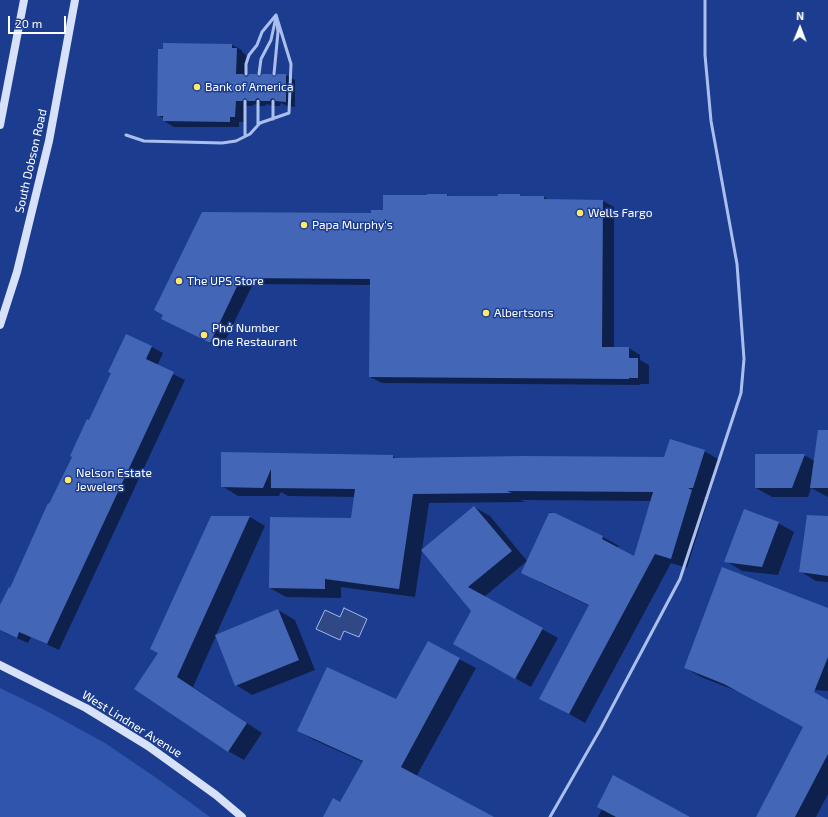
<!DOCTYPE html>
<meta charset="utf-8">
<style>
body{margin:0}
#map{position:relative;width:828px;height:817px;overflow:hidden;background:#1c3d8f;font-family:"Exo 2",sans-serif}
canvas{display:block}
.north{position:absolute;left:780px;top:8px;width:40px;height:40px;-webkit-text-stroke:3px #1c3d8f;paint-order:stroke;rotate:1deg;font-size:11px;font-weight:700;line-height:16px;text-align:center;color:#fff}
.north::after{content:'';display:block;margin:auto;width:14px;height:18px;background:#fff;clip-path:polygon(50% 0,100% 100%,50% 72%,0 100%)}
.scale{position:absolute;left:8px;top:16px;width:58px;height:18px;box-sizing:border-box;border:2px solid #fff;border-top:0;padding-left:5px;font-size:12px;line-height:14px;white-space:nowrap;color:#fff;-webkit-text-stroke:3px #1c3d8f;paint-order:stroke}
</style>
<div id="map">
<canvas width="828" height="817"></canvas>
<div class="north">N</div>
<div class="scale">20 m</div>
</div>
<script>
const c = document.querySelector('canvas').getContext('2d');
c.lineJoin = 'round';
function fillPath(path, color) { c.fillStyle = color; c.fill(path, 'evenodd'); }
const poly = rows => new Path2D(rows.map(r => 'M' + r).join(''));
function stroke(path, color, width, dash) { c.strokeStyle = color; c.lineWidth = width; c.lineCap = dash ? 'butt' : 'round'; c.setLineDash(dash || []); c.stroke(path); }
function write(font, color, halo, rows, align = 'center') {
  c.font = font + ' "Exo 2",sans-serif'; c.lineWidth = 3; c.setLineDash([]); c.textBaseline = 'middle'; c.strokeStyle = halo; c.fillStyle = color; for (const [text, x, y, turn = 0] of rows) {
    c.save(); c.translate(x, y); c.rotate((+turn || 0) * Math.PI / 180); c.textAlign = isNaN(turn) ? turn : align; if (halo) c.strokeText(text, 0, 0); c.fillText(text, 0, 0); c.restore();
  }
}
const green = poly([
 [0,688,41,708,105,743,155,777,210,817,0,817]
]);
const water = poly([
 [344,608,367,619,359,637,344,631,340,640,316,629,325,610,340,617,344,608]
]);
const shadow = poly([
 [232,45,242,50,242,52,246,55,245,76,248,77,256,75,260,77,271,75,275,77,286,75,295,80,295,107,287,106,281,103,280,106,272,106,267,104,265,106,259,106,255,104,252,106,245,106,244,122,239,122,239,127,174,127,164,121,164,119,158,115],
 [447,195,451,197,499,197,519,195,522,197,544,197,549,200,603,201,614,207,614,348,629,348,640,355,640,360,649,365,649,384,640,384,640,385,382,383,370,377,371,285,253,284,221,349,162,319,164,315,372,214],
 [152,347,163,353,157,366,185,380,59,650,31,637,28,643,3,632,0,630,0,608,11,589,89,421],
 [704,451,720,460,709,497,703,497,708,500,687,568,671,563,585,723,557,707,590,606,541,583,524,573,524,568,550,512,603,537,619,546,617,549,634,558,652,501,521,500,525,502,429,503,415,597,341,587,341,598,286,597,270,588,352,519,355,497,288,496,281,492,279,496,238,496,222,486,222,453,392,456,398,459,665,458],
 [804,455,815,461,828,455,828,497,811,488,808,497,772,497,756,488],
 [474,507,490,516,527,561,484,597,558,638,531,687,470,653,472,611,422,550],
 [808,515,828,517,828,582,816,581,800,571],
 [212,517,250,517,265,526,216,635,278,610,295,620,315,670,252,695,236,685,216,636,193,687,262,733,244,760,228,751,159,653],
 [778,523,794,532,778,575,742,571,726,561],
 [828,609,828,691,805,689,828,701,828,794,816,817,757,817,804,727,742,693,701,677,685,668],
 [429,643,476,668,416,777,492,817,324,817,341,803,363,762,314,740,298,731,397,701],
 [602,809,688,817,598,817]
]);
const building = poly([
 [163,43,232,44,232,48,237,48,236,74,243,74,246,77,248,76,249,74,256,74,259,77,262,74,271,74,274,77,277,74,286,74,286,102,276,101,273,98,271,99,270,101,261,101,258,98,256,99,255,101,248,101,245,98,242,101,236,101,235,117,230,117,230,122,163,121,163,116,157,116,158,49,163,49],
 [427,194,447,194,447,196,498,196,498,194,520,194,520,196,544,196,544,199,603,200,602,347,629,347,629,358,638,358,638,378,629,378,629,379,369,377,370,279,241,278,210,343,161,319,163,315,154,310,202,212,371,213,371,210,383,210,383,195,427,195],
 [126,334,152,346,146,359,174,372,47,644,19,632,17,638,0,630,0,605,9,587,10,588,48,503,49,504,72,457,70,456,87,419,89,420,111,373,108,372],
 [818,430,828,430,828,488,810,488],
 [670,439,705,450,693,488,688,488,692,490,671,559,655,554,569,714,539,699,589,605,521,573,549,513,555,513,603,536,602,539,634,556,653,492,507,491,512,493,413,494,399,589,325,579,325,589,269,588,270,517,351,518,355,489,271,488,271,469,263,488,221,487,221,452,393,455,393,458,524,456,664,457],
 [755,454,805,454,792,488,755,488],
 [474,506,512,551,468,587,543,628,515,679,453,644,471,611,421,550],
 [744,509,779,522,762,567,724,562],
 [807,515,828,516,828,576,799,572],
 [211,516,250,516,177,677,247,723,228,752,134,689,158,653,150,649],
 [722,567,828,608,828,657,814,692,828,700,828,754,795,817,756,817,803,727,724,684,684,668],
 [278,609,299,660,235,686,215,635],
 [428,641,460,658,401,767,494,817,323,817,333,798,340,802,363,761,297,731,327,667,396,699],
 [613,775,690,817,616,817,597,807]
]);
const lane = poly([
 [246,74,246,64,249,55,257,45,262,32,276,15],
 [259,74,261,59,271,40,276,17],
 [274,74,278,32,277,23],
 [273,119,273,101],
 [258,125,258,101],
 [126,135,144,141,222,143,236,141,250,134,260,123,289,113,291,64,276,15],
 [245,136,245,101],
 [550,817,601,728,680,579,741,393,744,359,737,264,711,121,705,55,705,0]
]);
const secondary = poly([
 [0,125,24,0],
 [0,325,17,272,49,141,75,0],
 [0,665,86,708,148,746,216,795,242,817]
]);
const markers = [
 [197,87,4,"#feea69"],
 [580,213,4,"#feea69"],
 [304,225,4,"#feea69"],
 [179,281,4,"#feea69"],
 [486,313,4,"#feea69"],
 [204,335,4,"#feea69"],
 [68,480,4,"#feea69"]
];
const poiNames = [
 ["Bank of America",205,87],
 ["Wells Fargo",588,213],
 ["Papa Murphy's",312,225],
 ["The UPS Store",187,281],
 ["Albertsons",494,313],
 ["Phở Number",212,328],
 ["One Restaurant",212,342],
 ["Nelson Estate",76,473],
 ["Jewelers",76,487]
];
const streetNames = [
 ["South Dobson Road",31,161,-77],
 ["West Lindner Avenue",132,724,32]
];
fillPath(green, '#2f55ad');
fillPath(water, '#314886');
stroke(water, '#9eb7f0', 1);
fillPath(shadow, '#0007');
fillPath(building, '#4466b7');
stroke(lane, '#abbfee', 3);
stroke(secondary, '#d8e1fa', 8);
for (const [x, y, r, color] of markers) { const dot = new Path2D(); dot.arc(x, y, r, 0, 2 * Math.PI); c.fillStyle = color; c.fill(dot); stroke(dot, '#1c3d8f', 1.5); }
write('12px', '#fff', '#1c3d8f', poiNames, 'left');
write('12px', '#fff', '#1c3d8f', streetNames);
</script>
